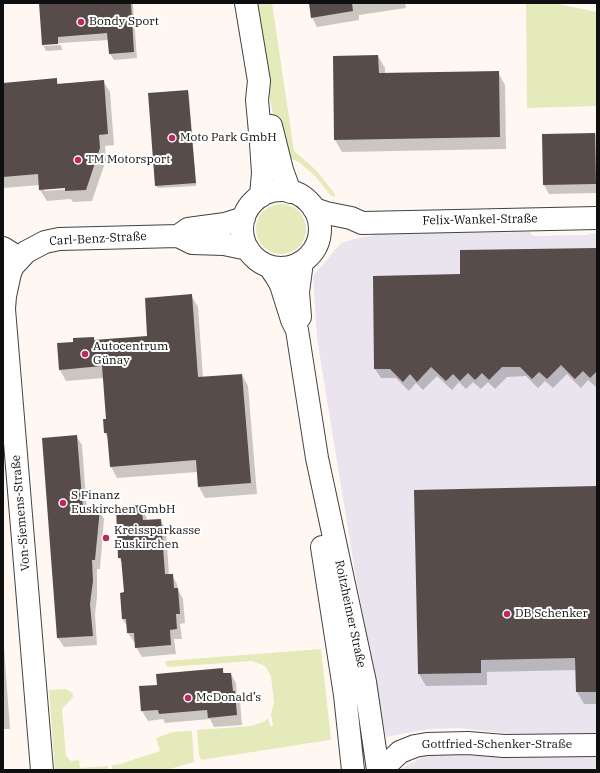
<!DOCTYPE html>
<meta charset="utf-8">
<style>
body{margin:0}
#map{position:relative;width:600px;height:773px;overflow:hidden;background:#fff8f2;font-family:"IBM Plex Serif",serif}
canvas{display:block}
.frame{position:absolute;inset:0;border:4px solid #0f0f0f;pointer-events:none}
</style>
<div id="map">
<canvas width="600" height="773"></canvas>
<div class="frame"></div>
</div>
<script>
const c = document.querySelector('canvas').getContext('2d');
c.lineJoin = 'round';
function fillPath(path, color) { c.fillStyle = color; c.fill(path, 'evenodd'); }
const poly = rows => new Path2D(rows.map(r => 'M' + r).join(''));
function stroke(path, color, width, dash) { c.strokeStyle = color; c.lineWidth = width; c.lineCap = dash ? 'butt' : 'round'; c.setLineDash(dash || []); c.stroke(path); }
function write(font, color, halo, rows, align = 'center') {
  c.font = font + ' "IBM Plex Serif",serif'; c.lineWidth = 4; c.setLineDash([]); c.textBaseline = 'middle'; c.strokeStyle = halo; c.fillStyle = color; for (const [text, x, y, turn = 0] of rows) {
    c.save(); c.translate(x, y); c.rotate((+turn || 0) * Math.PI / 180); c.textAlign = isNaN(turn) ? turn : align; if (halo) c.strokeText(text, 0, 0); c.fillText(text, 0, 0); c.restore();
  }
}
const industrial = poly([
 [530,232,533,236,588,235,589,234,597,233,597,739,507,741,510,734,459,728,429,729,386,737,355,572,317,338,313,276,341,243,358,238,382,234],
 [597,750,597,770,399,770,429,753]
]);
const green = poly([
 [256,3,272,3,294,151,316,170,335,194,335,197,331,196,316,177,299,162,292,159,284,157,276,127,270,100],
 [526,3,553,3,597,12,597,106,527,108],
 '256 229a25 25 0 1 1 50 0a25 25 0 1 1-50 0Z',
 [321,649,331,739,329,740,201,760,199,755,197,730,251,726,264,722,268,718,270,726,273,726,271,714,274,703,271,676,265,666,252,661,168,667,166,665,165,661],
 [66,689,73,693,73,697,62,709,66,756,71,761,79,760,80,768,108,766,108,770,55,770,49,690],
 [192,731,194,762,166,770,112,770,112,765,117,765,160,751,156,738,173,732]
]);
const shadow = poly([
 [40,3,133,3,137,58,114,60,110,54,109,40,44,44,44,46,61,45,62,50,46,51,43,45],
 [310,3,405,3,406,8,359,15,359,20,317,27,312,17],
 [378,56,385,68,385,74,498,72,505,85,506,149,342,152,335,140],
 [56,80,59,84,103,81,110,92,114,145,105,146,106,160,92,201,73,202,71,199,47,201,40,190,40,185,3,188,3,84],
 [70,187,70,189,44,191,44,189],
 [188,91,189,94,196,186,158,188,156,186],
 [597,134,597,193,549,194,544,185,543,135],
 [597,249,597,386,596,387,588,380,581,388,567,374,553,388,545,381,538,388,526,376,507,377,495,389,488,382,481,389,473,382,466,389,459,382,452,390,437,376,423,390,416,383,409,391,396,378,381,378,375,369,461,275],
 [191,295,198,307,203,378,242,375,248,386,257,494,205,498,199,487,197,472,117,478,111,467,108,438,105,433,107,420,104,378,66,381,60,370,74,342,93,338,95,341,149,337],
 [76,436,82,445,87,511,99,510,104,519,100,569,97,569,97,597,95,614,97,645,64,647,58,638,43,439],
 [597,488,597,704,584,704,577,692,576,670,487,672,487,685,426,686,419,674],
 [141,506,146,516,147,521,160,520,166,529,169,575,172,575,177,584,178,590,183,599,185,623,180,624,182,639,174,639,176,654,142,657,136,647,136,642,134,642,128,633,128,627,122,619,125,593,122,563,119,558],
 [3,634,10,729,3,729],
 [222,669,225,674,231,674,236,683,237,696,240,701,242,725,214,727,210,719,165,723,163,719,148,721,142,711,140,687,158,686]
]);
const building = poly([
 [39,3,131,3,134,52,109,54,107,33,58,37,58,44,42,45],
 [309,3,352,3,353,11,311,18],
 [378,55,379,73,499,71,500,137,334,140,333,56],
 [57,78,57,84,104,80,108,134,99,135,100,148,86,190,65,191,65,188,39,190,38,174,3,177,3,83],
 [188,90,196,183,155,186,148,93],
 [595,133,596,184,543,185,542,134],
 [597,248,597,371,590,378,583,371,575,379,561,365,547,379,539,372,532,379,520,367,502,367,489,380,482,373,475,380,468,373,460,381,453,374,446,381,431,367,417,382,410,374,403,382,390,369,374,369,373,276,460,274,460,250],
 [192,294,198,377,242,374,251,483,198,487,196,460,110,467,107,433,104,433,103,419,106,419,102,366,59,370,57,343,73,342,73,338,94,337,94,340,147,336,145,298],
 [77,435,83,510,100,509,95,560,92,560,93,581,90,604,93,636,57,638,42,438],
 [597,486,597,692,576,692,575,658,481,660,481,673,418,674,414,490],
 [141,505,143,520,161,519,165,574,173,574,174,588,178,588,180,614,176,614,177,629,170,630,171,645,135,648,134,633,127,633,126,619,122,619,120,593,124,592,121,558,118,558,116,507],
 [223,668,223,673,231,673,233,691,235,691,237,715,208,718,207,710,159,714,158,710,141,711,139,686,157,685,156,674]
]);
const minor = poly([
 [246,3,259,81,257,100,261,143,263,173,261,196],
 [271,126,282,170,290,192],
 '242 229a39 39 0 1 1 78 0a39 39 0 1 1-78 0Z',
 [314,209,326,213,351,218,362,223,597,218],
 [178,236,188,229,225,224,244,218],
 [3,248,19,258],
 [269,266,276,276,281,285,292,320,297,330,317,458,365,682,378,770],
 [300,317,298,292,302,262],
 [322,547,345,695,353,770],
 [42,770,4,309,5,296,10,273,13,266,26,252,45,242,59,239,178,236,192,243,224,244,248,249],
 [381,770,400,752,415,746,427,744,468,743,504,746,597,745]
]);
const markers = [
 [81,22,4,"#c22563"],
 [172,138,4,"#c22563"],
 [78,160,4,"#c22563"],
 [85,354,4,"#c22563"],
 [63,503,4,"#c22563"],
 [106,538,4,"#c22563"],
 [507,614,4,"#c22563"],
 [188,698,4,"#c22563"]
];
const poiNames = [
 ["Bondy Sport",89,22],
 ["Moto Park GmbH",180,138],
 ["TM Motorsport",86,160],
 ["Autocentrum",93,347],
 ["Günay",93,361],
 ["S Finanz",71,496],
 ["Euskirchen GmbH",71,510],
 ["Kreissparkasse",114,531],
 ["Euskirchen",114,545],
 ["DB Schenker",515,614],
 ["McDonald’s",196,698]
];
const streetNames = [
 ["Felix-Wankel-Straße",480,220,-1],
 ["Carl-Benz-Straße",98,239,-3],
 ["Von-Siemens-Straße",21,513,-95],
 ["Roitzheimer Straße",350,614,78],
 ["Gottfried-Schenker-Straße",497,745]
];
fillPath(industrial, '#e9e4ee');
fillPath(green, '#e4eaba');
fillPath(shadow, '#0003');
fillPath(building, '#584c4b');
stroke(minor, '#424242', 24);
stroke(minor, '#fff', 22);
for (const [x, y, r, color] of markers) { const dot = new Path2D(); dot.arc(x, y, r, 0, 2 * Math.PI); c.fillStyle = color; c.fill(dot); stroke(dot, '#fff', 1.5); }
write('12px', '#0f0f0f', '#fff', poiNames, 'left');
write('12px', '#0f0f0f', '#fff', streetNames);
</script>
